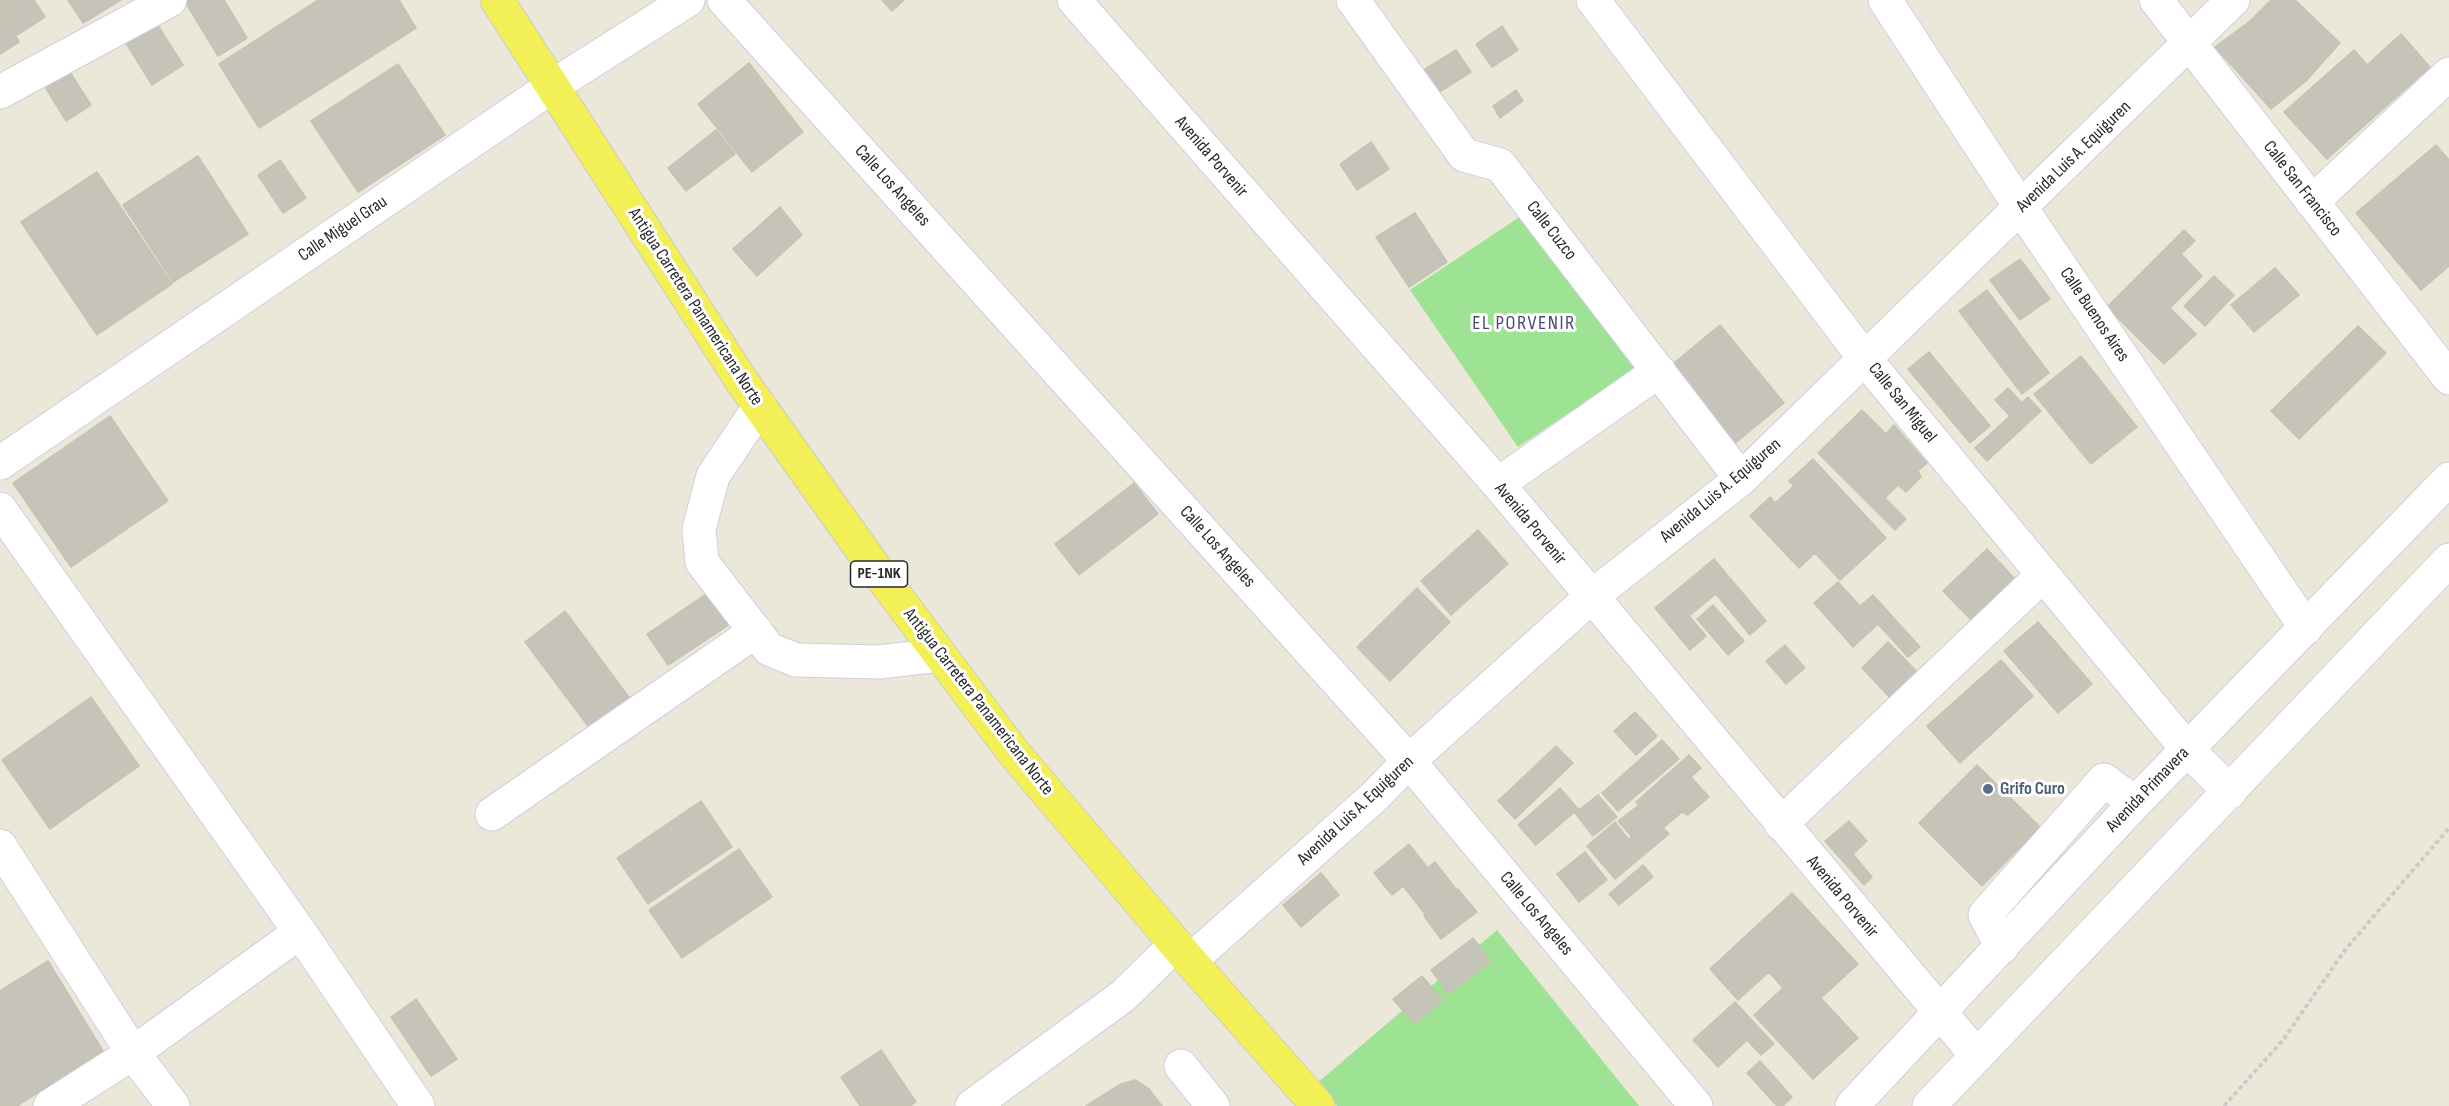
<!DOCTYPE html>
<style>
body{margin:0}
canvas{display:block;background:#ebe7d9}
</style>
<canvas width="2449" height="1106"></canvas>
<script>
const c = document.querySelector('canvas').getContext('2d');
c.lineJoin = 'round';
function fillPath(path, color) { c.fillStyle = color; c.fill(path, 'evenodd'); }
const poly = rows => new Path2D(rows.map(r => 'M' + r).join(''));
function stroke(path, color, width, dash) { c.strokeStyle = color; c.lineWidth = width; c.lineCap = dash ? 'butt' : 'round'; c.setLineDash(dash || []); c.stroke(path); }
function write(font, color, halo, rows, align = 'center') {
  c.font = font + ' "Sofia Sans Condensed",sans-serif'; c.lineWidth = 6; c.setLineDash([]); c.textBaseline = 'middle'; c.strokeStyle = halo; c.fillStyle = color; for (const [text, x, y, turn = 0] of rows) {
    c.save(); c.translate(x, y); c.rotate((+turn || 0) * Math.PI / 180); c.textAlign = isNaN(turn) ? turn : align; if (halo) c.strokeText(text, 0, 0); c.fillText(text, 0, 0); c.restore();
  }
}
const green = poly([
 [1521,216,1637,367,1518,447,1410,290],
 [1497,930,1639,1106,1337,1106,1316,1084]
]);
const building = poly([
 [0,0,34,0,45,17,17,35,0,8,0,0],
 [68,0,121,0,83,23,68,0],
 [184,0,224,0,247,38,218,56,184,0],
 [318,0,399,0,416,28,259,128,219,64,318,0],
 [882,0,904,0,892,11,882,0],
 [2271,0,2295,0,2340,43,2306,81,2250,21,2271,0],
 [0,10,19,42,0,54,0,10],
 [150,13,183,65,152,85,119,32,150,13],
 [2250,21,2306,81,2271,109,2215,47,2250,21],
 [1502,26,1518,50,1492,67,1476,44,1502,26],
 [2401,34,2430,67,2327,159,2284,112,2354,50,2367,65,2401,34],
 [1456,50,1471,72,1433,96,1419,73,1456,50],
 [749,63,803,132,752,172,698,104,749,63],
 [398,64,445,135,358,192,311,121,398,64],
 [66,66,91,105,66,121,42,82,66,66],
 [1516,90,1523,101,1500,118,1493,106,1516,90],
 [716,130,735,154,686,191,668,168,716,130],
 [1371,142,1389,169,1357,190,1340,164,1371,142],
 [2436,145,2449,160,2449,266,2421,290,2356,213,2436,145],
 [198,156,248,234,173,282,123,205,198,156],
 [280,160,306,198,283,213,258,175,280,160],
 [97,172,172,284,97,335,21,222,97,172],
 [780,207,802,235,757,276,733,249,780,207],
 [1415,213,1447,262,1409,287,1376,237,1415,213],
 [2184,230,2195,241,2181,254,2202,276,2170,308,2196,334,2164,364,2107,307,2184,230],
 [2020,259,2050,299,2020,320,1990,280,2020,259],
 [2275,268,2299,295,2254,332,2231,305,2275,268],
 [2214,276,2234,295,2205,326,2184,306,2214,276],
 [1987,290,2049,373,2022,394,1959,311,1987,290],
 [1720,325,1784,403,1733,445,1668,368,1720,325],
 [2358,326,2386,353,2299,439,2271,411,2358,326],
 [1929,352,1990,426,1970,443,1908,369,1929,352],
 [2081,356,2137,427,2091,464,2034,394,2081,356],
 [2008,388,2022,403,2028,397,2041,411,1987,461,1975,448,2010,416,1995,400,2008,388],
 [1862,410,1886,434,1894,425,1927,463,1918,471,1921,477,1906,492,1898,485,1885,498,1906,519,1895,530,1818,453,1862,410],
 [110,416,168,501,71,567,13,483,110,416],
 [1813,459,1886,538,1840,580,1815,553,1799,568,1750,516,1770,497,1775,503,1794,486,1789,481,1813,459],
 [1134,483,1158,514,1079,575,1055,544,1134,483],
 [1478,530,1508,564,1451,615,1421,581,1478,530],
 [1987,549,2015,579,1971,620,1943,591,1987,549],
 [1714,559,1766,621,1750,635,1716,594,1689,616,1706,636,1690,650,1655,608,1714,559],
 [1838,582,1860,606,1873,595,1920,647,1908,657,1878,624,1853,647,1814,603,1838,582],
 [721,584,742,616,668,665,647,634,721,584],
 [1417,588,1450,622,1390,681,1357,647,1417,588],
 [1713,605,1744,641,1728,655,1697,619,1713,605],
 [565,611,634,704,594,734,525,642,565,611],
 [2038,622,2092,684,2058,713,2004,651,2038,622],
 [1888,642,1924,679,1897,705,1862,668,1888,642],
 [1785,645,1805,668,1786,684,1766,661,1785,645],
 [2001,660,2033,696,1960,763,1927,726,2001,660],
 [91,697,139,766,50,829,2,760,91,697],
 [1635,712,1657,736,1636,755,1614,731,1635,712],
 [1662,740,1679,759,1618,811,1602,793,1662,740],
 [1556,746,1573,763,1515,819,1498,801,1556,746],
 [1689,755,1701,768,1691,777,1709,797,1688,815,1682,812,1663,828,1669,834,1615,879,1587,846,1615,822,1628,839,1632,837,1618,821,1639,805,1636,802,1689,755],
 [1977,765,2040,827,1982,886,1919,823,1977,765],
 [1560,788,1578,809,1536,845,1518,825,1560,788],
 [1598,795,1617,817,1593,836,1575,813,1598,795],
 [701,801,732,847,648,904,617,858,701,801],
 [1849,821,1867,841,1853,854,1872,877,1864,885,1825,841,1849,821],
 [1409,844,1427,867,1392,895,1374,873,1409,844],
 [739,849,772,897,682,958,649,910,739,849],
 [1585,852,1607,880,1579,902,1557,874,1585,852],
 [1435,862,1456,889,1425,914,1404,887,1435,862],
 [1643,865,1653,877,1619,905,1609,894,1643,865],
 [1321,873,1339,895,1301,927,1283,905,1321,873],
 [1458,889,1477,912,1441,939,1424,916,1458,889],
 [1792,893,1858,964,1821,998,1858,1038,1813,1079,1754,1015,1783,988,1769,972,1738,1000,1710,969,1792,893],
 [1473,938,1491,961,1449,994,1431,970,1473,938],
 [48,961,103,1051,17,1106,0,1106,0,991,48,961],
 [1422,976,1443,1000,1414,1024,1393,999,1422,976],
 [416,999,457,1059,431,1076,391,1017,416,999],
 [1735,1002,1774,1044,1761,1055,1747,1040,1718,1067,1693,1040,1735,1002],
 [881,1050,916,1102,910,1106,860,1106,841,1077,881,1050],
 [1760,1061,1792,1097,1783,1106,1777,1106,1747,1073,1760,1061],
 [1135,1080,1149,1089,1162,1106,1086,1106,1121,1084,1135,1080]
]);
const path = poly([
 [2224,1106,2283,1040,2345,950,2449,828]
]);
const minor = poly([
 [724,0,1409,761,1696,1106],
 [1074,0,1498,484,1977,1056],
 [1353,0,1464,155,1500,165,1741,479],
 [1593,0,1865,359,2187,749,2230,792],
 [1885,0,2021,208,2306,628],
 [2156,0,2449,378],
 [0,92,170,0],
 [2312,202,2449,74],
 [760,406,713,476,699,529,702,562,769,649,796,660,879,662,940,655],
 [0,463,551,87,688,0],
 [1498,484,1659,371],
 [0,509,300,932,418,1106],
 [492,814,756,631],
 [1781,824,2043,575],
 [0,846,133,1053,173,1106],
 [2002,947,1985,915,2104,780,2135,803],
 [1190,961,1375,796,1409,761,1591,597,1741,479,2233,0],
 [1181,1066,1213,1106],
 [50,1106,133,1053,300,932],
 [972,1106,1123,996,1176,944],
 [1852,1106,2135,803,2449,479],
 [1929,1106,2449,560]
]);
const major = poly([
 [497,0,741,380,880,575,1014,753,1190,961,1318,1106]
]);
const markers = [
 [1988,789,6,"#5c6f8a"]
];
const shields = [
 [879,574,57]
];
const shieldNames = [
 ["PE-1NK",879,574]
];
const streetNames = [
 ["Avenida Porvenir",1211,157,49],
 ["Avenida Luis A. Equiguren",2074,157,-44],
 ["Calle Los Angeles",892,186,48],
 ["Calle San Francisco",2302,189,52],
 ["Calle Miguel Grau",343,229,-34],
 ["Calle Cuzco",1551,231,52],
 ["Antigua Carretera Panamericana Norte",695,307,57],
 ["Calle Buenos Aires",2094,315,56],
 ["Calle San Miguel",1902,403,51],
 ["Avenida Luis A. Equiguren",1721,491,-40],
 ["Avenida Porvenir",1530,524,50],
 ["Calle Los Angeles",1217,547,48],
 ["Antigua Carretera Panamericana Norte",978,702,52],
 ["Avenida Primavera",2148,790,-46],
 ["Avenida Luis A. Equiguren",1356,811,-43],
 ["Avenida Porvenir",1842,897,50],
 ["Calle Los Angeles",1536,914,50]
];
const serviceNames = [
 ["Grifo Curo",2000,789]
];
const neighbourhoodNames = [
 ["EL PORVENIR",1524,324]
];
fillPath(green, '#9de393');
fillPath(building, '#c6c3b9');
stroke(building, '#c6c3b3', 1.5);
stroke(minor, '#cecee1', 35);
stroke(major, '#cbcbcb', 35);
stroke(path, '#cbcbcb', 4, [4.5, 3]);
stroke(minor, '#fff', 33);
stroke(major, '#f3ef56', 33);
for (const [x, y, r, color] of markers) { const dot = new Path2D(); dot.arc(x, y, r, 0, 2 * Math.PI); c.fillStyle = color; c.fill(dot); stroke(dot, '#fff', 2); }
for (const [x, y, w] of shields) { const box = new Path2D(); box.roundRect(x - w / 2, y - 13, w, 26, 4.5); c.fillStyle = '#fff'; c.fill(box); stroke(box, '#282828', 1.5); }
write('bold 16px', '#282828', null, shieldNames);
write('18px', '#282828', '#fff', streetNames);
write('bold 18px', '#4e5e75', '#fff', serviceNames, 'left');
c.letterSpacing = '1.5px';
write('20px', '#494879', '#fff', neighbourhoodNames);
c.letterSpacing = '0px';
</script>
